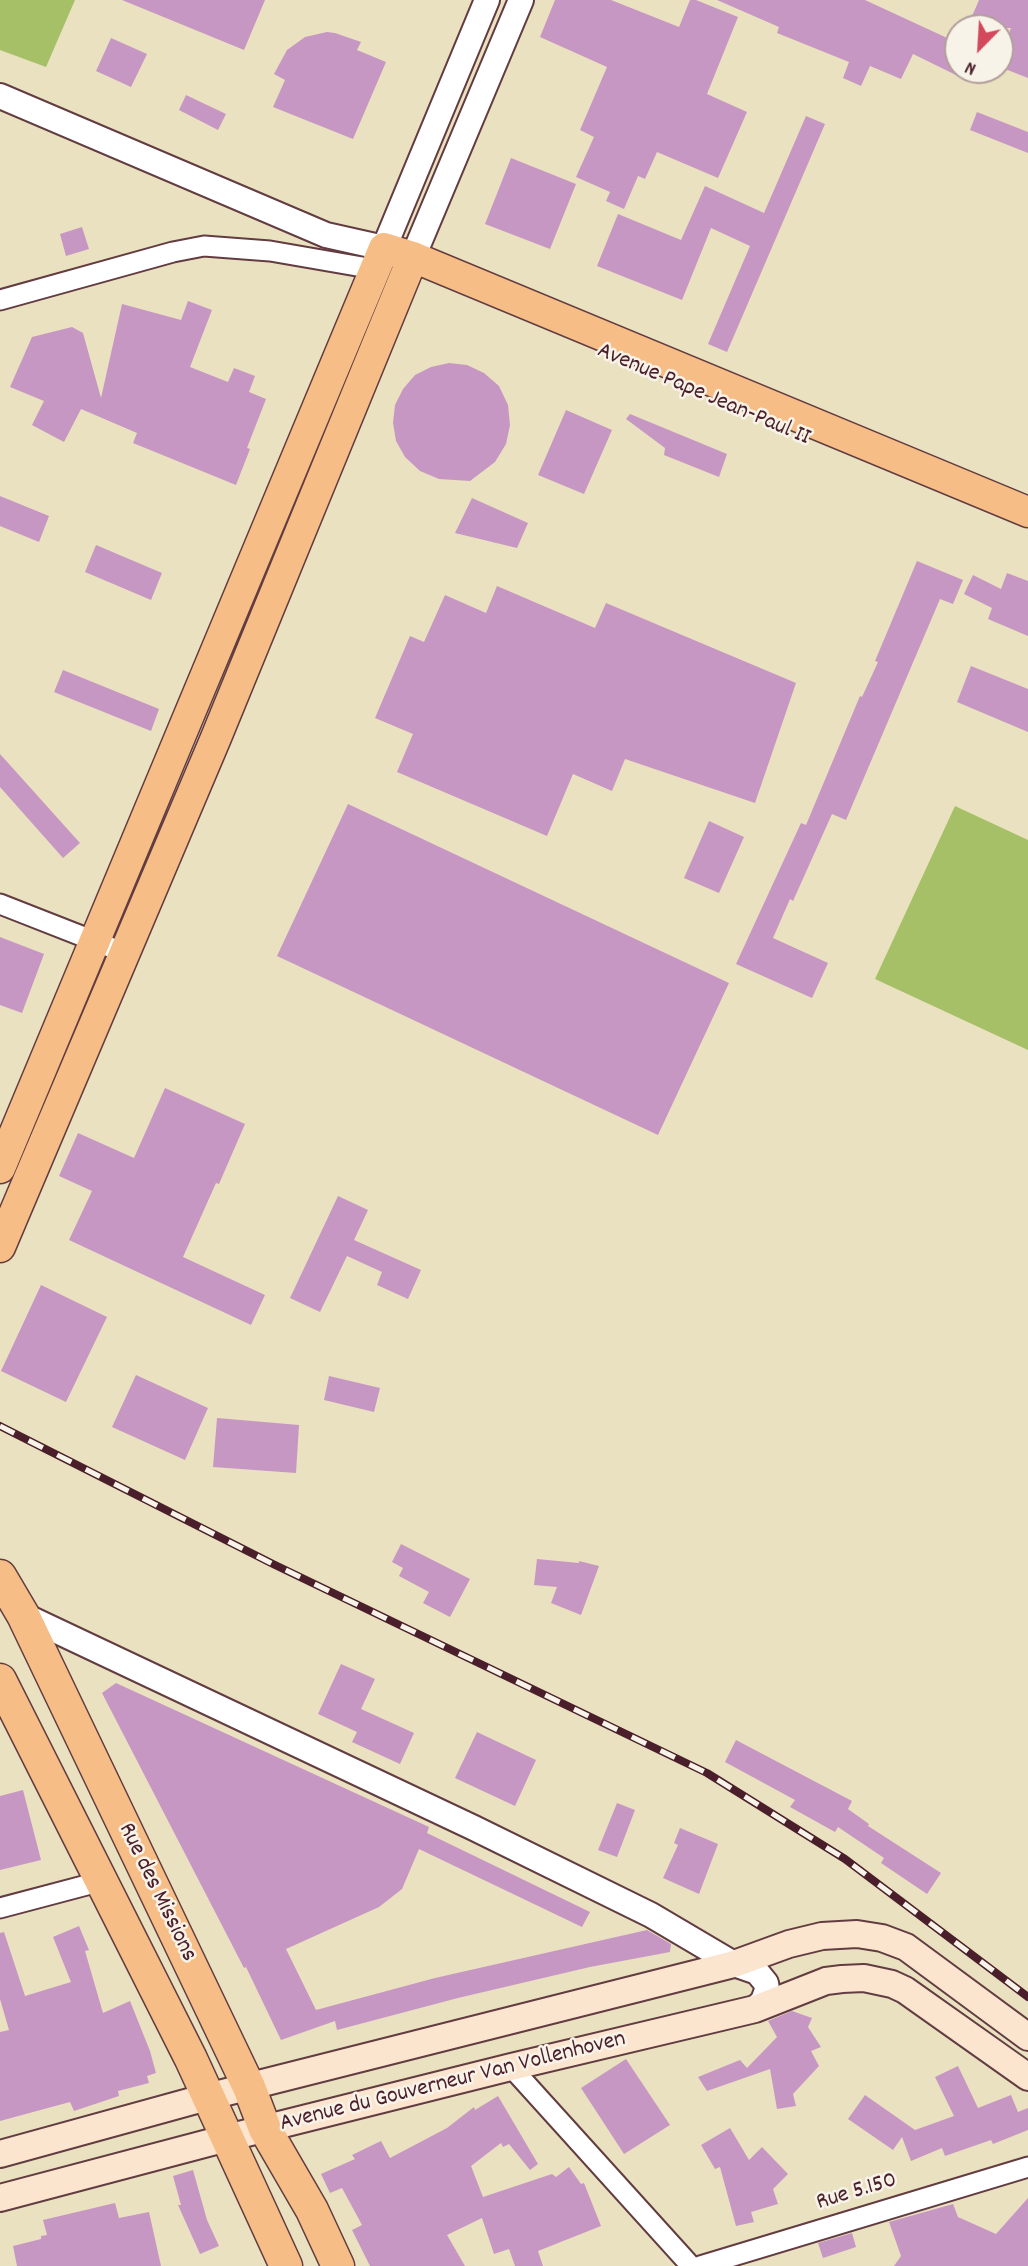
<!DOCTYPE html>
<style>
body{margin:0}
#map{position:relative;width:1028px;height:2266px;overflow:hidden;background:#eae1c0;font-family:Dekko,sans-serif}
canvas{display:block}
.north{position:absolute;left:944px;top:14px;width:70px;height:70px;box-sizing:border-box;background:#f7f3e8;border:2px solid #b29e9c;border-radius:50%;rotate:204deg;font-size:19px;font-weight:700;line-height:28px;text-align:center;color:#4a1f2b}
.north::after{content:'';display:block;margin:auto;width:24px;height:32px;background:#d1495b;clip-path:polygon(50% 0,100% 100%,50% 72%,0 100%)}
</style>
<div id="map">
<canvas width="1028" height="2266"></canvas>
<div class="north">N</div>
</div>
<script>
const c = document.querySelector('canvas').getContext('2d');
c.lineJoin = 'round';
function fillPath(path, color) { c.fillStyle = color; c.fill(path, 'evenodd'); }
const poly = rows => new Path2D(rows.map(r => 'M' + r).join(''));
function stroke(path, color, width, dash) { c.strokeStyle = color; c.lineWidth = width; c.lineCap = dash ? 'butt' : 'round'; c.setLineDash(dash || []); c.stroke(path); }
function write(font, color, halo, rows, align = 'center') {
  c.font = font + ' Dekko,sans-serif'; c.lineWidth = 5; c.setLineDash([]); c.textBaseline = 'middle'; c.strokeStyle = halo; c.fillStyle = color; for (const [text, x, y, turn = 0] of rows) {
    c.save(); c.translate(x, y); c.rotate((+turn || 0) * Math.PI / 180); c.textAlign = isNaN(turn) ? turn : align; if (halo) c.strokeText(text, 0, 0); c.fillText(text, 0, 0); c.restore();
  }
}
const green = poly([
 [0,0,75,0,46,67,0,50],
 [955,806,1028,840,1028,1050,875,979]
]);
const building = poly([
 [122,0,265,0,244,50],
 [555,0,611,0,679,27,690,0,696,0,738,17,707,94,747,112,718,178,657,152,645,179,638,176,624,209,606,201,610,192,576,177,594,137,580,130,607,67,540,37],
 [717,0,865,0,958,43,958,76,913,54,901,79,870,66,861,86,843,78,849,62,777,33,779,27],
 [979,0,1028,0,1028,78,1000,67,1000,56,1011,28,967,28],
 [327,32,335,33,361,42,357,50,386,62,353,139,273,107,285,80,274,74,287,50,305,37],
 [111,38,147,54,131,87,96,71],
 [186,95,226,114,218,130,179,110],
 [977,112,1028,132,1028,153,970,130],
 [806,116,825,124,727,352,708,344,750,246,711,228,682,300,597,266,618,214,681,240,705,186,764,213],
 [511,158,576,184,550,249,485,224],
 [82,227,89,249,66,256,60,234],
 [188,301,212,310,190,367,228,382,234,368,255,376,249,392,266,399,247,448,250,449,236,485,133,443,137,433,81,409,64,442,32,425,44,401,10,387,32,337,72,327,83,333,101,398,122,304,181,320],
 [449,363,467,365,484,373,499,386,508,405,510,425,506,444,495,462,470,481,439,479,420,471,405,457,396,441,393,423,395,405,403,389,415,375,431,367],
 [566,410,612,430,584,494,538,475],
 [630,414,727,454,719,477,664,455,665,448,626,419],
 [0,496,49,516,39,542,0,526],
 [472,498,528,523,517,548,455,533],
 [96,545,162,573,151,600,85,572],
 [917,561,963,580,953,604,940,599,846,820,832,814,793,901,790,899,773,938,828,963,812,998,736,964,801,823,806,825,860,696,862,697,878,662,875,661],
 [1007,573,1028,581,1028,636,988,619,992,608,964,594,973,575,1001,589],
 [497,586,595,628,606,603,796,683,755,803,625,759,612,791,573,774,547,836,397,772,413,734,375,718,410,636,424,642,445,595,486,613],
 [971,666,1028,689,1028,732,957,702],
 [63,670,159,709,151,731,54,692],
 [0,754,80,843,63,858,0,787],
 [348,804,729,983,658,1135,277,956],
 [709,821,744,837,719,893,684,878],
 [0,937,44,954,22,1013,0,1005],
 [165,1088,245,1124,219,1184,216,1183,183,1257,265,1295,251,1325,69,1240,92,1191,59,1176,78,1133,134,1158],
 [338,1196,368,1210,354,1240,421,1270,408,1299,377,1285,382,1272,347,1256,320,1312,290,1298],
 [41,1285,107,1317,66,1402,1,1371],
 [136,1375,208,1408,185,1460,112,1427],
 [329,1376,380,1388,374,1412,324,1400],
 [217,1418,299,1425,296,1473,213,1467],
 [401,1544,470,1579,450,1617,423,1603,429,1592,399,1576,403,1568,392,1562],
 [537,1559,579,1563,579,1561,599,1566,581,1615,551,1603,557,1587,534,1585],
 [341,1664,375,1679,361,1709,414,1733,400,1764,352,1742,357,1732,318,1714],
 [116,1683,429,1827,427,1833,590,1912,582,1927,419,1849,402,1889,379,1907,286,1949,316,2010,435,1978,647,1930,671,1944,670,1952,590,1967,458,1998,337,2030,335,2021,281,2040,246,1967,244,1968,102,1693],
 [477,1732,536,1760,515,1806,455,1778],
 [736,1740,852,1801,848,1809,869,1824,868,1826,941,1873,927,1894,881,1863,884,1858,838,1827,835,1832,790,1807,795,1800,725,1762],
 [23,1790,41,1860,0,1870,0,1796],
 [617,1803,635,1810,617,1857,598,1850],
 [680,1828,718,1844,699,1894,663,1878,678,1845,674,1843],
 [79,1926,89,1950,85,1951,103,2013,130,2001,150,2051,156,2073,147,2076,149,2083,118,2091,119,2096,74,2111,70,2102,0,2121,0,2032,9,2030,0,1999,0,1933,4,1932,25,1996,71,1982,53,1937],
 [792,2011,812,2018,808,2027,821,2047,811,2051,819,2066,793,2094,796,2106,777,2109,770,2069,707,2091,698,2077,740,2060,747,2068,777,2037,768,2021],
 [626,2059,670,2125,624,2154,581,2088],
 [958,2066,978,2108,1011,2095,1018,2112,1028,2108,1028,2130,993,2144,991,2140,945,2156,942,2148,911,2161,902,2137,893,2150,848,2119,865,2095,915,2130,954,2116,935,2077],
 [498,2096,538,2164,530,2170,509,2144,503,2147,501,2143,471,2166,483,2197,552,2174,556,2177,569,2167,581,2184,584,2183,601,2226,538,2251,543,2266,515,2266,509,2249,494,2254,482,2218,447,2235,465,2266,370,2266,352,2230,362,2225,342,2188,330,2193,321,2174,355,2159,352,2155,381,2141,390,2158,447,2128,474,2107,475,2110],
 [730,2128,749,2160,762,2147,788,2174,773,2189,778,2204,751,2212,754,2222,736,2226,720,2167,715,2169,701,2145],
 [193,2170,207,2220,219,2246,200,2254,178,2205,181,2205,173,2176],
 [1028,2198,1028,2266,894,2266,901,2256,889,2222,953,2204,958,2217,996,2234],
 [115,2203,119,2218,149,2212,161,2266,17,2266,13,2246,41,2239,41,2236,47,2235,43,2220],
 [852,2233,856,2247,823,2258,818,2243]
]);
const minor = poly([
 [0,300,173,252,204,246,270,251,374,269],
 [0,904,125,953],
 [0,1908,102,1881],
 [511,2067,691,2266],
 [700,2266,1028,2167]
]);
const tertiary = poly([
 [0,96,326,235,384,248,487,0],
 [413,257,521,0],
 [23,1615,474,1828,651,1915,734,1964,757,1972,766,1983,767,1990,763,2001,755,2009]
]);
const secondary = poly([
 [0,2154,207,2097,734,1964,789,1944,822,1936,857,1934,882,1938,906,1947,1028,2037],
 [0,2198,227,2138,511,2067,755,2009,826,1981,842,1979,864,1978,892,1984,905,1990,1028,2077]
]);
const primary = poly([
 [0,1168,384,248,413,257,1028,512],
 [0,1247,215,740,413,257]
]);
const trunk = poly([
 [0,1576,23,1615,249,2087,265,2129,312,2210,338,2266],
 [0,1680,191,2059,286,2266]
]);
const rail = poly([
 [0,1426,273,1564,707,1773,845,1859,1028,1997]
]);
const streetNames = [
 ["Avenue Pape Jean-Paul II",703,396,23],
 ["Rue des Missions",156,1893,64],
 ["Avenue du Gouverneur Van Vollenhoven",453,2083,-14],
 ["Rue 5.150",857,2193,-17]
];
fillPath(green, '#a5c066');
fillPath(building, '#c797c4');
stroke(minor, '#623c41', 23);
stroke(tertiary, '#623c41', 28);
stroke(secondary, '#623c41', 30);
stroke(primary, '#623c41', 33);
stroke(trunk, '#623c41', 35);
stroke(minor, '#fff', 19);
stroke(tertiary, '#fff', 24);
stroke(secondary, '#fbe5cf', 26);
stroke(primary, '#f6be86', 30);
stroke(trunk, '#f6be86', 32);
stroke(rail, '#4a1f2b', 8);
stroke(rail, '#f7f3e8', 5, [16]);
write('24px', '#4a1f2b', '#f7f3e8', streetNames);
</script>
